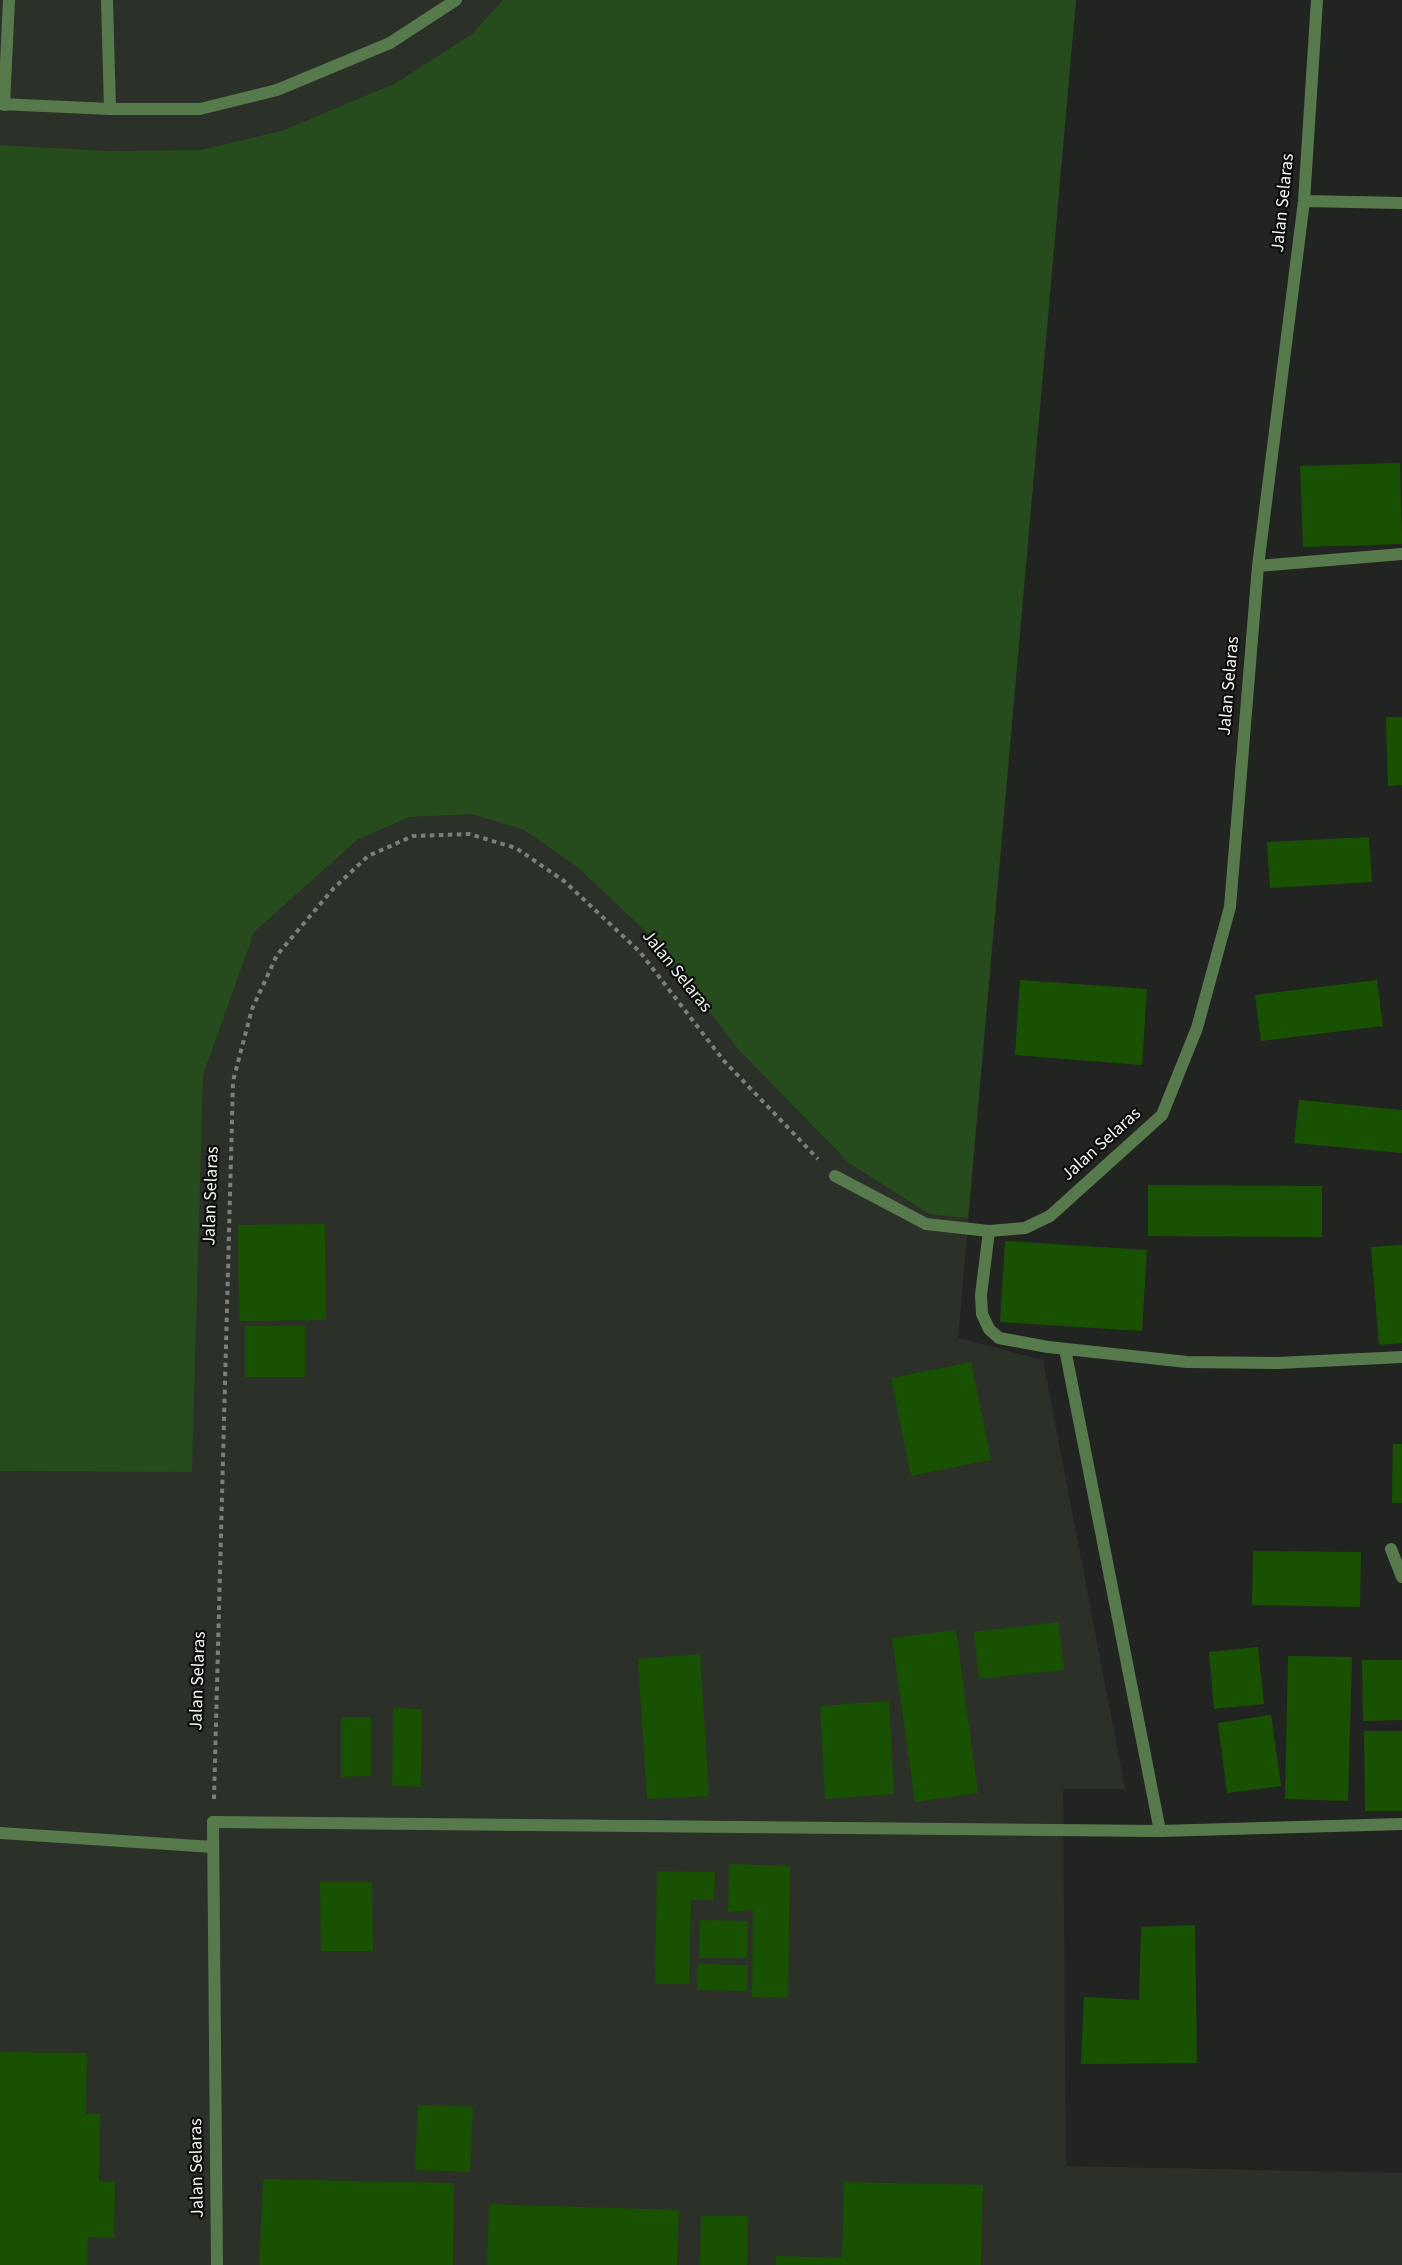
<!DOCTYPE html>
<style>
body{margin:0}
canvas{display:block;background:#222421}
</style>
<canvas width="1402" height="2265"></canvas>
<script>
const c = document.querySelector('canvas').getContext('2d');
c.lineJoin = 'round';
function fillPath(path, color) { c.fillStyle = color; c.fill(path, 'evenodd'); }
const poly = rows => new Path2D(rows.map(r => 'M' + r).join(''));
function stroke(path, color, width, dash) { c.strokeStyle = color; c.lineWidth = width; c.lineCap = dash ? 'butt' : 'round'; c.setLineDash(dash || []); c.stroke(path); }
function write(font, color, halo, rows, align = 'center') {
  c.font = font + ' "Source Sans 3",sans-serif'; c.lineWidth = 4.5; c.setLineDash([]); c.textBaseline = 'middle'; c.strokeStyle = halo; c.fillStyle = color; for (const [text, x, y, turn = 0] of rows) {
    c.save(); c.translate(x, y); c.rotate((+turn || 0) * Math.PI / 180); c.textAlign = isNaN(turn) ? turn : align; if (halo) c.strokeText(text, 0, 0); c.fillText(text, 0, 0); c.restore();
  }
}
const built = poly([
 [0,0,1076,0,958,1338,1043,1360,1125,1789,1063,1789,1066,2166,1402,2173,1402,2265,0,2265]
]);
const green = poly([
 [503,0,1076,0,968,1218,929,1214,849,1163,738,1049,654,939,576,866,524,830,472,814,409,817,357,840,254,932,203,1075,192,1472,0,1471,0,145,110,151,201,150,281,131,396,83,472,34]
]);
const building = poly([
 [1400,463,1402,544,1303,547,1300,466],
 [1386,717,1402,717,1402,785,1388,786],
 [1369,837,1372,882,1270,888,1267,842],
 [1020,980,1147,989,1142,1065,1015,1055],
 [1377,980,1383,1026,1261,1041,1255,995],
 [1299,1100,1402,1110,1402,1153,1294,1143],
 [1148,1185,1322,1186,1322,1237,1148,1236],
 [325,1224,326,1320,239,1321,238,1225],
 [1005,1241,1147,1250,1142,1331,1000,1322],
 [1402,1245,1402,1343,1379,1345,1371,1247],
 [245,1326,305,1326,305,1377,245,1377],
 [971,1362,991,1460,911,1476,891,1378],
 [1393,1444,1402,1444,1402,1503,1392,1503],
 [1253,1551,1361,1552,1360,1607,1252,1605],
 [1058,1622,1064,1670,979,1679,974,1632],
 [956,1630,978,1793,915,1802,892,1638],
 [1258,1647,1264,1704,1214,1709,1209,1652],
 [700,1654,709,1796,647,1799,638,1659],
 [1288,1656,1352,1657,1348,1801,1285,1799],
 [1362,1660,1402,1660,1402,1720,1363,1721],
 [889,1701,894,1794,825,1799,820,1706],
 [393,1708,422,1709,421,1787,392,1786],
 [1271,1715,1281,1786,1227,1793,1218,1723],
 [341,1717,371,1717,371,1776,341,1777],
 [1364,1731,1402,1731,1402,1811,1365,1811],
 [729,1864,790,1866,788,1998,752,1997,753,1910,728,1912],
 [657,1871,715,1872,714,1900,691,1900,689,1984,655,1984],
 [320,1882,372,1882,373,1951,321,1951],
 [700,1920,748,1921,747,1958,699,1958],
 [1195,1925,1197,2063,1081,2064,1084,1997,1139,2000,1141,1927],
 [697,1964,748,1965,747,1991,697,1990],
 [0,2052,87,2053,86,2114,100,2114,99,2181,115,2182,114,2238,88,2237,87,2265,0,2265],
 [418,2105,473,2107,470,2172,415,2170],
 [263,2179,454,2183,453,2265,259,2265],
 [844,2182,983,2185,981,2265,776,2265,776,2256,842,2258],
 [489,2204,679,2210,677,2265,487,2265],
 [701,2216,748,2216,747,2265,700,2265]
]);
const path = poly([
 [214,1799,233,1081,252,1009,277,955,333,889,368,856,413,836,469,834,516,848,564,881,640,952,724,1061,818,1159]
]);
const service = poly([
 [107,0,110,109],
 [0,104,110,109,200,109,277,90,390,43,456,0],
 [4,105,9,0],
 [835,1176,926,1224,989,1231],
 [1065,1349,1160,1831],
 [213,1822,217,2265],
 [0,1833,213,1847]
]);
const minor = poly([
 [1317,0,1304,201,1258,566,1230,907,1197,1028,1162,1115,1050,1216,1025,1228,989,1231,981,1295,982,1314,989,1329,999,1338,1048,1347,1187,1362,1278,1363,1402,1357],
 [1304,201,1402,203],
 [1258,566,1402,554],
 [1391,1549,1402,1577],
 [213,1822,1160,1831,1402,1824]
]);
const streetNames = [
 ["Jalan Selaras",1284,203,-84],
 ["Jalan Selaras",1230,686,-85],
 ["Jalan Selaras",676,972,51],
 ["Jalan Selaras",1102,1145,-42],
 ["Jalan Selaras",212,1196,-88],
 ["Jalan Selaras",199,1681,-88],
 ["Jalan Selaras",198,2168,-91]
];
fillPath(built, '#2b3029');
fillPath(green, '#264b1c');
fillPath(building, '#195102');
stroke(path, '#7c7e7c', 4, [4.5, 4.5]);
stroke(service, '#567a4c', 12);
stroke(minor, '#567a4c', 12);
write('18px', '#f3f5f3', '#0c0d0c', streetNames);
</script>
